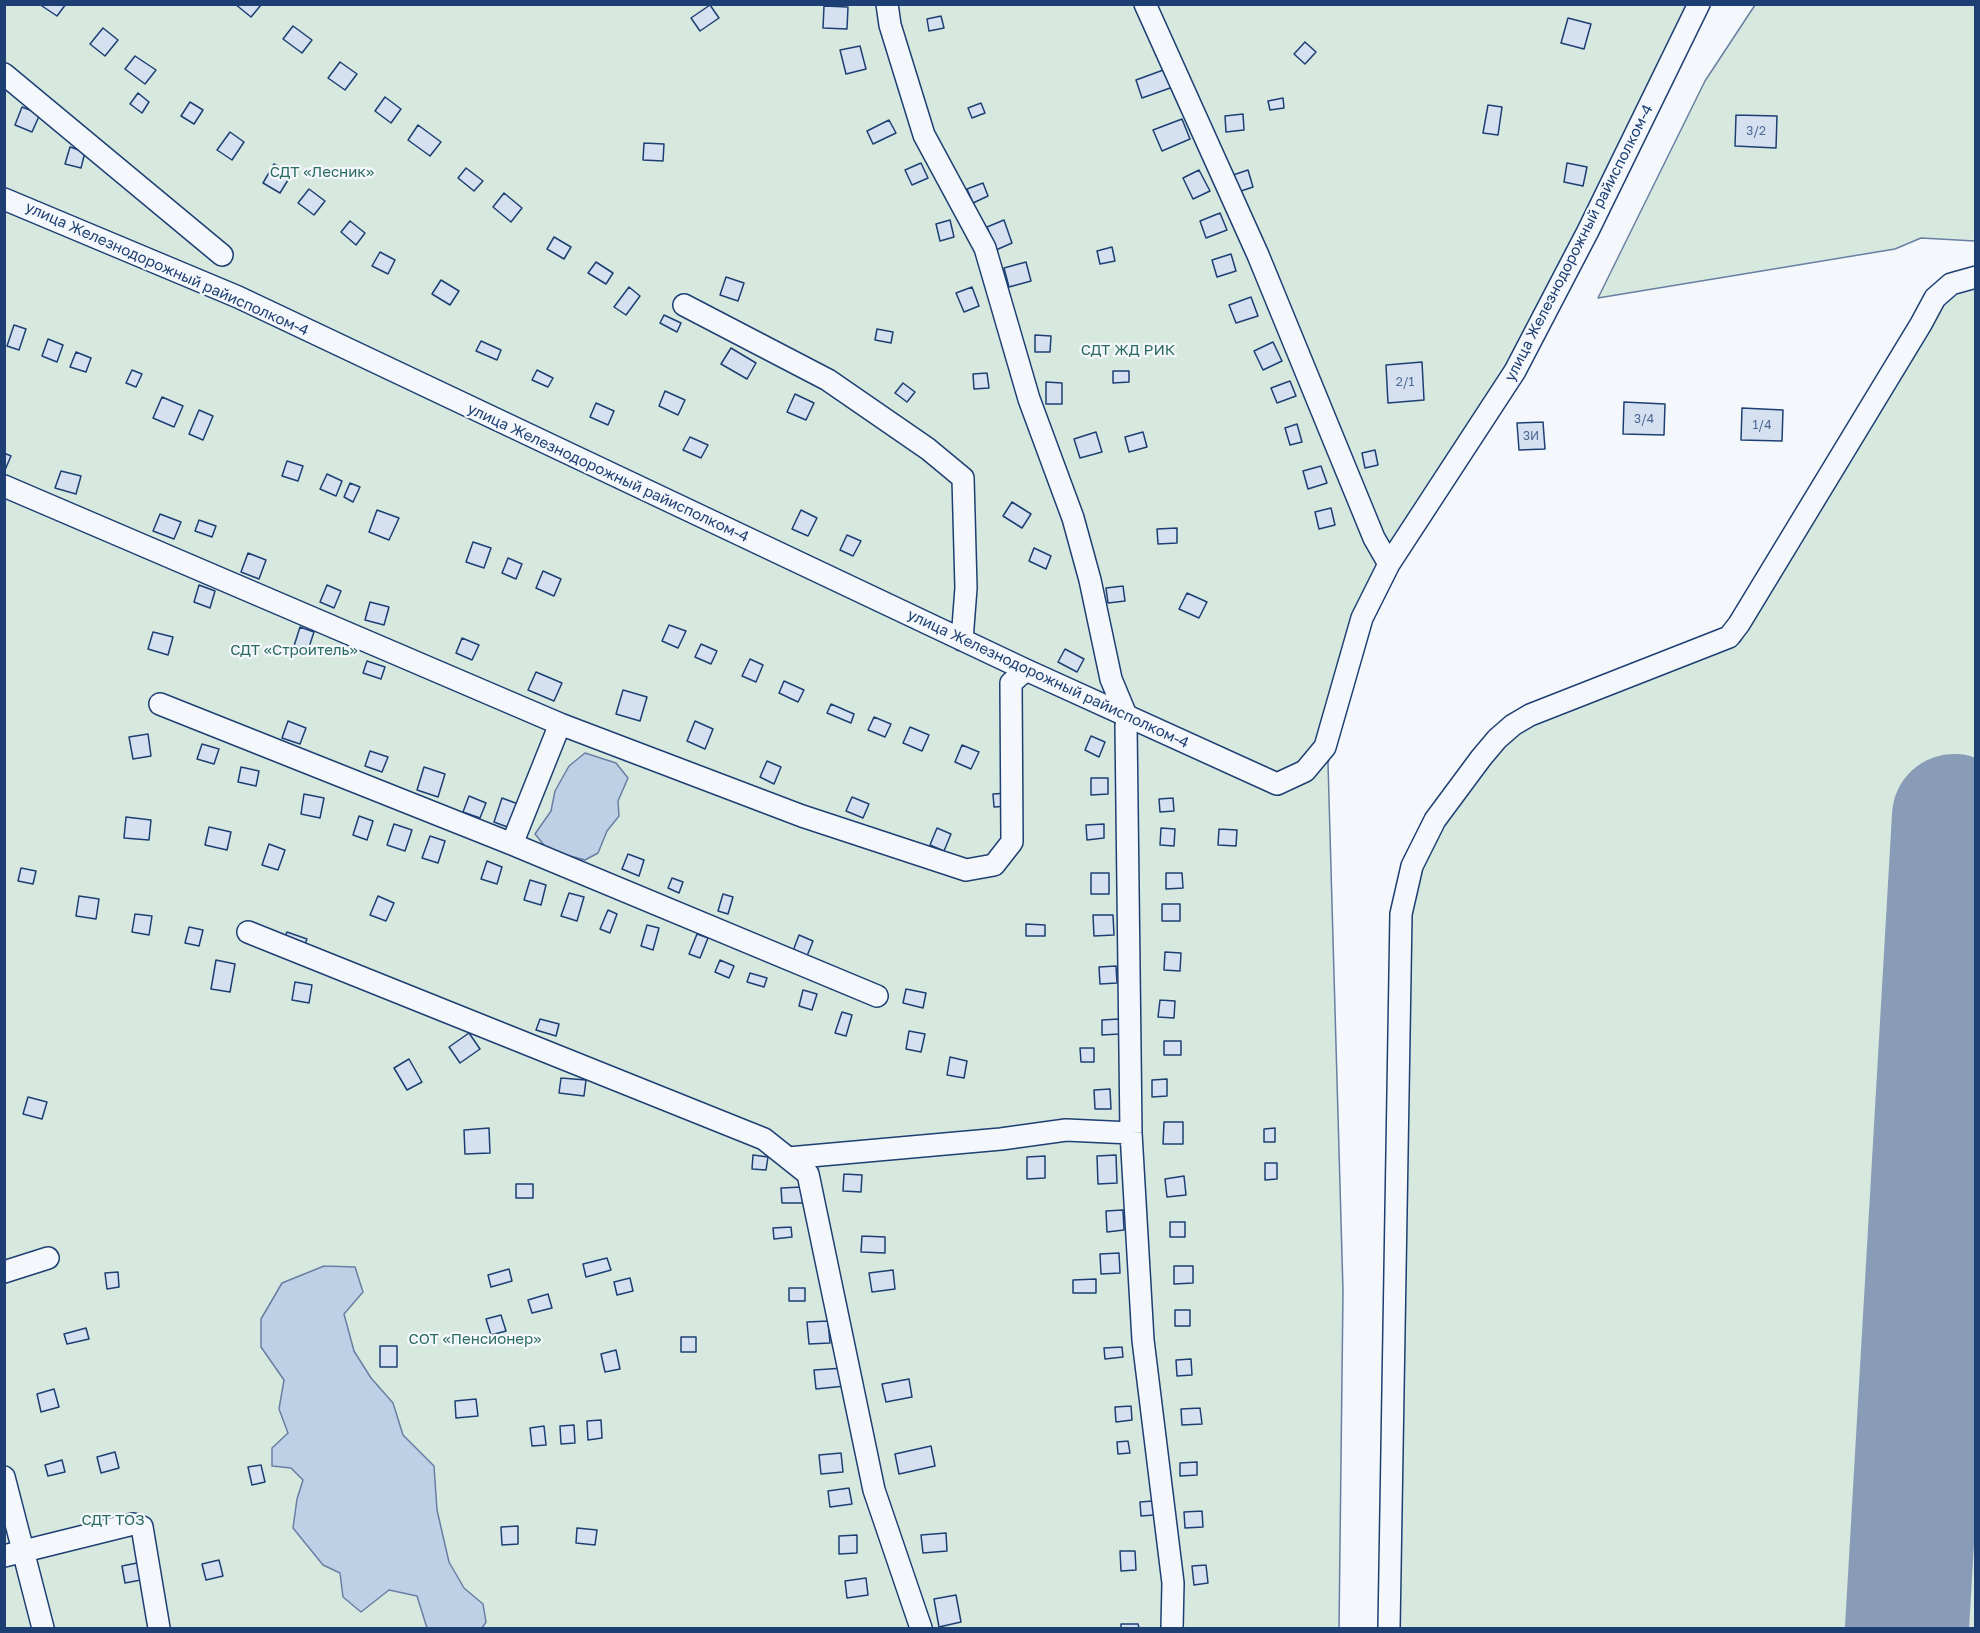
<!DOCTYPE html>
<meta charset="utf-8">
<style>
body{margin:0}
#map{position:relative;width:1980px;height:1633px;overflow:hidden;background:#f4f7fb;font-family:"Golos Text",sans-serif}
canvas{display:block}
.frame{position:absolute;inset:0;border:6px solid #1d3f73;pointer-events:none}
</style>
<div id="map">
<canvas width="1980" height="1633"></canvas>
<div class="frame"></div>
</div>
<script>
const c = document.querySelector('canvas').getContext('2d');
c.lineJoin = 'round';
function fillPath(path, color) { c.fillStyle = color; c.fill(path, 'evenodd'); }
const poly = rows => new Path2D(rows.map(r => 'M' + r).join(''));
function stroke(path, color, width, dash) { c.strokeStyle = color; c.lineWidth = width; c.lineCap = dash ? 'butt' : 'round'; c.setLineDash(dash || []); c.stroke(path); }
function write(font, color, halo, rows, align = 'center') {
  c.font = font + ' "Golos Text",sans-serif'; c.lineWidth = 4.5; c.setLineDash([]); c.textBaseline = 'middle'; c.strokeStyle = halo; c.fillStyle = color; for (const [text, x, y, turn = 0] of rows) {
    c.save(); c.translate(x, y); c.rotate((+turn || 0) * Math.PI / 180); c.textAlign = isNaN(turn) ? turn : align; if (halo) c.strokeText(text, 0, 0); c.fillText(text, 0, 0); c.restore();
  }
}
const green = poly([
 [4,5,1705,5,1496,419,1363,623,1328,763,1343,1291,1339,1628,5,1628,4,5],
 [1755,5,1975,5,1975,241,1921,238,1895,249,1598,298,1705,81,1755,5],
 [1965,288,1975,289,1975,1628,1399,1628,1410,903,1438,826,1488,761,1524,728,1740,642,1782,566,1937,305,1965,288]
]);
const water = poly([
 [585,753,616,763,628,778,618,801,619,816,607,831,598,853,585,860,548,850,535,834,551,811,555,791,569,766,585,753],
 [324,1266,355,1267,363,1292,344,1314,354,1351,371,1378,393,1403,403,1435,434,1466,437,1510,449,1562,464,1588,483,1604,486,1622,482,1628,427,1628,417,1596,389,1590,361,1612,343,1597,340,1573,323,1565,293,1528,297,1499,303,1480,291,1468,272,1466,272,1448,288,1433,279,1409,284,1380,261,1347,261,1319,282,1283,324,1266]
]);
const runway = poly([
 [1907,1628,1954,816]
]);
const building = poly([
 [43,4,66,4,57,16,42,6,43,4],
 [235,4,260,4,261,5,251,17,235,4],
 [710,5,719,18,700,31,691,18,710,5],
 [824,6,848,7,847,29,823,28,824,6],
 [941,16,944,28,929,31,927,19,941,16],
 [1568,18,1591,24,1584,49,1561,43,1568,18],
 [293,26,312,40,302,53,283,39,293,26],
 [103,28,118,40,105,56,90,44,103,28],
 [1305,42,1316,52,1305,64,1294,54,1305,42],
 [860,46,866,69,846,74,840,50,860,46],
 [135,56,156,70,145,84,125,69,135,56],
 [340,62,357,74,345,90,328,78,340,62],
 [1166,69,1173,87,1142,98,1136,80,1166,69],
 [138,93,149,102,142,113,130,104,138,93],
 [385,97,401,109,391,123,375,111,385,97],
 [1283,98,1284,108,1270,110,1268,101,1283,98],
 [190,102,203,110,194,124,181,116,190,102],
 [981,103,985,113,972,118,968,108,981,103],
 [1488,105,1502,107,1498,135,1483,133,1488,105],
 [22,107,40,114,32,132,15,125,22,107],
 [1243,114,1244,130,1226,132,1225,116,1243,114],
 [1736,115,1777,116,1776,148,1735,146,1736,115],
 [1182,119,1190,139,1162,151,1153,130,1182,119],
 [889,120,896,133,873,144,867,131,889,120],
 [418,125,441,142,430,156,408,140,418,125],
 [230,132,244,142,232,160,217,150,230,132],
 [644,143,664,144,663,161,643,160,644,143],
 [70,147,85,152,81,168,65,164,70,147],
 [921,163,928,178,912,185,905,170,921,163],
 [1567,163,1587,167,1583,186,1564,182,1567,163],
 [274,164,291,175,280,193,263,183,274,164],
 [466,168,483,181,474,191,458,178,466,168],
 [1199,170,1210,191,1193,199,1183,178,1199,170],
 [1248,170,1253,187,1238,192,1233,175,1248,170],
 [983,183,988,196,973,203,967,189,983,183],
 [309,189,325,201,314,215,298,203,309,189],
 [504,193,522,208,511,222,493,207,504,193],
 [1220,213,1227,230,1206,238,1200,221,1220,213],
 [950,220,954,237,940,241,936,224,950,220],
 [1004,220,1012,243,996,250,987,227,1004,220],
 [350,221,365,233,356,245,341,232,350,221],
 [554,237,571,247,564,259,547,249,554,237],
 [1112,247,1115,261,1100,264,1097,251,1112,247],
 [380,252,395,260,388,274,372,266,380,252],
 [1231,254,1236,271,1217,277,1212,260,1231,254],
 [596,262,613,273,606,284,588,273,596,262],
 [1026,262,1031,281,1009,287,1004,268,1026,262],
 [726,277,744,283,738,301,720,295,726,277],
 [441,280,459,291,450,305,432,294,441,280],
 [629,287,640,296,626,315,614,307,629,287],
 [972,287,979,306,964,312,956,293,972,287],
 [1251,297,1258,316,1236,323,1229,305,1251,297],
 [664,315,681,323,677,332,660,323,664,315],
 [14,325,26,329,19,350,7,346,14,325],
 [877,329,893,332,891,343,875,340,877,329],
 [1035,335,1051,336,1050,352,1035,352,1035,335],
 [48,339,63,345,57,362,42,356,48,339],
 [481,341,501,350,497,360,476,351,481,341],
 [1273,342,1282,361,1263,370,1254,351,1273,342],
 [731,348,756,363,747,379,721,364,731,348],
 [76,352,91,358,86,372,70,367,76,352],
 [1422,362,1424,400,1388,403,1386,365,1422,362],
 [132,370,142,374,136,387,126,383,132,370],
 [537,370,553,378,548,387,532,380,537,370],
 [1113,371,1129,371,1129,382,1113,383,1113,371],
 [987,373,989,388,974,389,973,374,987,373],
 [1290,381,1296,396,1277,403,1271,388,1290,381],
 [1046,382,1062,383,1062,404,1046,404,1046,382],
 [903,383,915,392,907,402,895,393,903,383],
 [665,391,685,400,678,415,659,406,665,391],
 [795,394,814,403,806,420,787,412,795,394],
 [162,397,183,406,174,427,153,418,162,397],
 [1624,402,1665,404,1664,435,1623,434,1624,402],
 [596,403,614,411,608,425,590,417,596,403],
 [1742,408,1783,410,1782,441,1741,440,1742,408],
 [199,410,213,416,203,440,189,434,199,410],
 [1543,422,1545,449,1519,450,1517,423,1543,422],
 [1297,424,1302,442,1290,445,1285,428,1297,424],
 [1096,432,1102,452,1080,458,1074,439,1096,432],
 [1143,432,1147,447,1129,452,1125,437,1143,432],
 [690,437,708,445,701,458,683,450,690,437],
 [1375,450,1378,465,1365,468,1362,453,1375,450],
 [4,453,11,456,5,470,4,470,4,453],
 [287,461,303,466,298,481,282,476,287,461],
 [1321,466,1327,483,1308,489,1303,471,1321,466],
 [61,471,81,476,76,494,55,488,61,471],
 [327,474,342,481,336,496,320,489,327,474],
 [350,483,360,487,353,502,344,497,350,483],
 [1012,502,1031,514,1022,528,1003,516,1012,502],
 [1331,508,1335,525,1319,529,1315,512,1331,508],
 [377,510,399,518,389,540,369,532,377,510],
 [801,510,817,518,808,536,792,529,801,510],
 [160,514,181,522,174,539,153,531,160,514],
 [199,520,216,526,212,537,195,531,199,520],
 [1177,528,1177,543,1158,544,1157,529,1177,528],
 [847,535,861,541,853,556,840,550,847,535],
 [473,542,491,548,484,568,466,562,473,542],
 [1034,548,1051,556,1046,569,1029,561,1034,548],
 [248,553,266,560,259,579,241,572,248,553],
 [508,558,522,564,516,579,502,573,508,558],
 [543,571,561,579,554,596,536,588,543,571],
 [199,585,215,591,210,608,194,602,199,585],
 [327,585,341,591,334,608,320,602,327,585],
 [1123,586,1125,601,1108,603,1106,588,1123,586],
 [1187,593,1207,602,1199,618,1179,609,1187,593],
 [370,602,389,607,384,625,365,620,370,602],
 [669,625,686,631,678,648,662,641,669,625],
 [300,627,314,632,308,650,294,646,300,627],
 [153,632,173,637,168,655,148,649,153,632],
 [462,638,479,645,472,660,456,653,462,638],
 [701,644,717,651,711,664,695,657,701,644],
 [1065,649,1084,659,1077,672,1058,662,1065,649],
 [750,659,763,665,756,682,742,676,750,659],
 [367,661,385,667,381,679,363,673,367,661],
 [536,672,562,683,554,701,528,690,536,672],
 [784,681,804,690,798,702,779,693,784,681],
 [623,690,647,697,640,721,616,714,623,690],
 [831,704,854,714,851,723,827,713,831,704],
 [874,717,891,724,885,737,868,730,874,717],
 [288,721,306,728,300,744,282,738,288,721],
 [695,721,713,729,705,749,687,741,695,721],
 [910,727,929,735,922,751,903,743,910,727],
 [148,734,151,756,133,759,129,737,148,734],
 [1091,736,1105,742,1099,757,1085,750,1091,736],
 [202,744,219,749,214,764,197,759,202,744],
 [962,745,979,752,971,769,955,762,962,745],
 [370,751,388,757,382,772,365,766,370,751],
 [767,761,781,767,774,784,760,777,767,761],
 [241,767,259,771,256,786,238,782,241,767],
 [424,767,445,774,438,797,417,790,424,767],
 [1091,778,1108,778,1108,794,1091,795,1091,778],
 [1008,793,1009,806,994,807,993,794,1008,793],
 [304,794,324,798,320,818,301,814,304,794],
 [469,796,486,803,480,818,463,812,469,796],
 [852,797,869,804,863,818,846,811,852,797],
 [502,798,518,804,510,828,494,822,502,798],
 [1173,798,1174,811,1160,812,1159,799,1173,798],
 [359,816,373,821,367,840,353,835,359,816],
 [126,817,151,820,149,840,124,838,126,817],
 [394,824,412,830,405,851,387,845,394,824],
 [1104,824,1104,838,1087,840,1086,825,1104,824],
 [209,827,231,832,227,850,205,845,209,827],
 [937,828,951,834,944,851,930,845,937,828],
 [1161,828,1175,829,1174,846,1160,845,1161,828],
 [1219,829,1237,830,1236,846,1218,845,1219,829],
 [430,836,445,841,438,863,422,858,430,836],
 [269,844,285,850,278,870,262,865,269,844],
 [628,854,644,860,639,876,622,869,628,854],
 [487,861,502,867,497,884,481,879,487,861],
 [21,868,36,871,33,884,18,881,21,868],
 [1091,873,1109,873,1109,894,1091,894,1091,873],
 [1166,873,1182,873,1183,888,1166,889,1166,873],
 [672,878,683,882,679,893,668,888,672,878],
 [530,880,546,885,541,905,524,900,530,880],
 [569,893,584,897,577,921,561,916,569,893],
 [723,894,733,897,728,914,718,911,723,894],
 [79,896,99,899,96,919,76,916,79,896],
 [378,896,394,903,386,921,370,915,378,896],
 [1162,904,1180,904,1180,921,1162,921,1162,904],
 [608,910,617,914,610,933,600,929,608,910],
 [135,914,152,916,149,935,132,932,135,914],
 [1093,915,1113,915,1114,935,1094,936,1093,915],
 [1026,924,1045,925,1045,936,1026,936,1026,924],
 [647,925,659,928,653,950,641,946,647,925],
 [189,927,203,930,199,946,185,943,189,927],
 [287,932,307,939,302,951,282,944,287,932],
 [697,934,708,938,700,958,689,954,697,934],
 [799,935,813,941,807,956,793,951,799,935],
 [1165,952,1181,953,1180,971,1164,970,1165,952],
 [216,960,235,964,230,992,211,989,216,960],
 [720,960,734,966,729,978,715,972,720,960],
 [1116,966,1117,983,1100,984,1099,967,1116,966],
 [750,973,767,978,764,987,747,982,750,973],
 [295,982,312,985,309,1003,292,1000,295,982],
 [906,989,926,993,923,1008,903,1003,906,989],
 [803,990,817,994,812,1010,799,1006,803,990],
 [1160,1000,1175,1001,1174,1018,1158,1017,1160,1000],
 [842,1012,852,1015,846,1036,835,1033,842,1012],
 [540,1019,559,1024,556,1036,536,1030,540,1019],
 [1119,1019,1119,1034,1102,1035,1102,1020,1119,1019],
 [909,1031,925,1034,921,1052,906,1049,909,1031],
 [469,1033,480,1049,460,1063,449,1047,469,1033],
 [1164,1041,1181,1041,1181,1055,1164,1055,1164,1041],
 [1080,1048,1094,1048,1094,1062,1081,1062,1080,1048],
 [950,1057,967,1061,964,1078,947,1075,950,1057],
 [409,1059,422,1082,407,1090,394,1068,409,1059],
 [561,1078,586,1080,584,1096,559,1093,561,1078],
 [1167,1079,1167,1096,1152,1097,1152,1080,1167,1079],
 [1110,1089,1111,1109,1095,1109,1094,1090,1110,1089],
 [28,1097,47,1102,42,1119,23,1114,28,1097],
 [1164,1122,1183,1122,1183,1144,1163,1144,1164,1122],
 [489,1128,490,1153,465,1154,464,1130,489,1128],
 [1275,1128,1275,1142,1264,1142,1264,1129,1275,1128],
 [753,1155,768,1157,766,1170,752,1169,753,1155],
 [1116,1155,1117,1183,1098,1184,1097,1156,1116,1155],
 [1045,1156,1045,1178,1027,1179,1027,1157,1045,1156],
 [1265,1163,1277,1163,1277,1179,1265,1180,1265,1163],
 [844,1174,862,1175,861,1192,843,1191,844,1174],
 [1184,1176,1186,1195,1167,1197,1165,1179,1184,1176],
 [516,1184,533,1184,533,1198,516,1198,516,1184],
 [802,1187,803,1203,782,1203,781,1188,802,1187],
 [1123,1210,1124,1230,1107,1232,1106,1211,1123,1210],
 [1170,1222,1185,1222,1185,1237,1170,1237,1170,1222],
 [791,1227,792,1237,774,1239,773,1228,791,1227],
 [862,1236,885,1237,885,1253,861,1252,862,1236],
 [1119,1253,1120,1273,1101,1274,1100,1254,1119,1253],
 [607,1258,611,1270,586,1277,583,1264,607,1258],
 [1174,1266,1193,1266,1193,1283,1174,1284,1174,1266],
 [509,1269,512,1281,491,1287,488,1275,509,1269],
 [893,1270,895,1289,872,1292,869,1273,893,1270],
 [118,1272,119,1287,107,1289,105,1273,118,1272],
 [630,1278,633,1291,617,1295,614,1282,630,1278],
 [1096,1279,1096,1293,1073,1293,1073,1280,1096,1279],
 [789,1288,805,1288,805,1301,789,1301,789,1288],
 [548,1294,552,1308,532,1313,528,1300,548,1294],
 [1175,1310,1190,1310,1190,1326,1175,1326,1175,1310],
 [501,1315,506,1331,491,1335,486,1319,501,1315],
 [828,1321,830,1343,809,1344,807,1322,828,1321],
 [86,1328,89,1339,67,1344,64,1334,86,1328],
 [681,1337,696,1337,696,1352,681,1352,681,1337],
 [380,1346,397,1346,397,1367,380,1367,380,1346],
 [1122,1347,1123,1357,1105,1359,1104,1348,1122,1347],
 [616,1350,620,1369,605,1372,601,1354,616,1350],
 [1191,1359,1192,1375,1177,1376,1176,1360,1191,1359],
 [844,1368,845,1386,816,1389,814,1370,844,1368],
 [909,1379,912,1397,886,1402,882,1384,909,1379],
 [54,1389,59,1407,41,1412,37,1394,54,1389],
 [476,1399,478,1416,456,1418,455,1401,476,1399],
 [1131,1406,1132,1420,1116,1422,1115,1407,1131,1406],
 [1200,1408,1202,1424,1182,1425,1181,1409,1200,1408],
 [601,1420,602,1438,588,1440,587,1421,601,1420],
 [574,1425,575,1443,561,1444,560,1426,574,1425],
 [544,1426,546,1445,532,1446,530,1428,544,1426],
 [1128,1441,1130,1453,1118,1454,1117,1442,1128,1441],
 [931,1446,935,1466,899,1474,895,1454,931,1446],
 [115,1452,119,1468,101,1473,97,1457,115,1452],
 [841,1453,843,1472,821,1474,819,1455,841,1453],
 [62,1460,65,1472,48,1476,45,1465,62,1460],
 [1197,1462,1197,1475,1180,1476,1180,1463,1197,1462],
 [261,1465,265,1482,252,1485,248,1467,261,1465],
 [849,1488,852,1504,830,1507,828,1491,849,1488],
 [1153,1501,1154,1515,1141,1516,1140,1502,1153,1501],
 [1202,1511,1203,1527,1185,1528,1184,1512,1202,1511],
 [518,1526,518,1544,502,1545,501,1527,518,1526],
 [577,1528,597,1530,595,1545,576,1543,577,1528],
 [946,1533,947,1551,923,1553,921,1535,946,1533],
 [857,1535,857,1553,839,1554,839,1536,857,1535],
 [1120,1551,1135,1551,1136,1570,1121,1571,1120,1551],
 [219,1560,223,1576,206,1580,202,1564,219,1560],
 [142,1562,146,1579,125,1583,122,1566,142,1562],
 [1206,1565,1208,1583,1194,1585,1192,1566,1206,1565],
 [866,1578,868,1595,847,1598,845,1581,866,1578],
 [956,1595,961,1622,939,1627,934,1599,956,1595],
 [1121,1624,1138,1624,1139,1628,1121,1628,1121,1624]
]);
const minor = poly([
 [887,4,890,25,924,135,985,248,1029,399,1073,518,1090,580,1111,679,1126,715],
 [1145,4,1258,255,1374,538,1389,564],
 [4,74,222,255],
 [4,199,238,297,1026,670,1277,784,1305,771,1325,747,1362,618,1389,564,1515,371,1588,231,1699,4],
 [684,305,828,380,928,449,963,478,966,588,962,640],
 [4,486,560,724,802,816,966,870,994,865,1012,842,1011,683,1026,670],
 [160,704,512,844,877,996],
 [1126,725,1131,1133,1143,1340,1173,1583,1172,1628],
 [512,844,560,724],
 [248,932,764,1139,808,1174,874,1490,921,1628],
 [788,1158,1001,1139,1066,1130,1131,1133],
 [4,1272,48,1258],
 [4,1477,43,1628],
 [4,1556,133,1524,142,1527,159,1628],
 [1389,1628,1401,914,1412,866,1435,820,1481,758,1497,739,1513,725,1530,715,1729,637,1739,624,1921,324,1935,298,1951,284,1976,277]
]);
const numberNames = [
 ["3/2",1756,131],
 ["2/1",1405,382],
 ["3/4",1644,419],
 ["1/4",1762,425],
 ["3И",1531,436]
];
const parkNames = [
 ["СДТ «Лесник»",322,172],
 ["СДТ ЖД РИК",1128,350],
 ["СДТ «Строитель»",294,650],
 ["СОТ «Пенсионер»",475,1339],
 ["СДТ ТОЗ",113,1520]
];
const streetNames = [
 ["улица Железнодорожный райисполком-4",1579,243,-63],
 ["улица Железнодорожный райисполком-4",167,269,24],
 ["улица Железнодорожный райисполком-4",608,473,25],
 ["улица Железнодорожный райисполком-4",1048,679,25]
];
fillPath(green, '#d7e8df');
stroke(green, '#687fa3', 1.5);
fillPath(water, '#bed0e5');
stroke(water, '#687fa3', 1.5);
stroke(runway, '#889bb7', 124);
fillPath(building, '#d5e0f0');
stroke(building, '#1d3f73', 1.5);
stroke(minor, '#1d3f73', 24);
stroke(minor, '#f4f7fb', 21);
write('12px', '#4b6792', null, numberNames);
write('15px', '#2c6c60', '#f4f7fb', parkNames);
write('15px', '#1d3f73', '#f4f7fb', streetNames);
</script>
